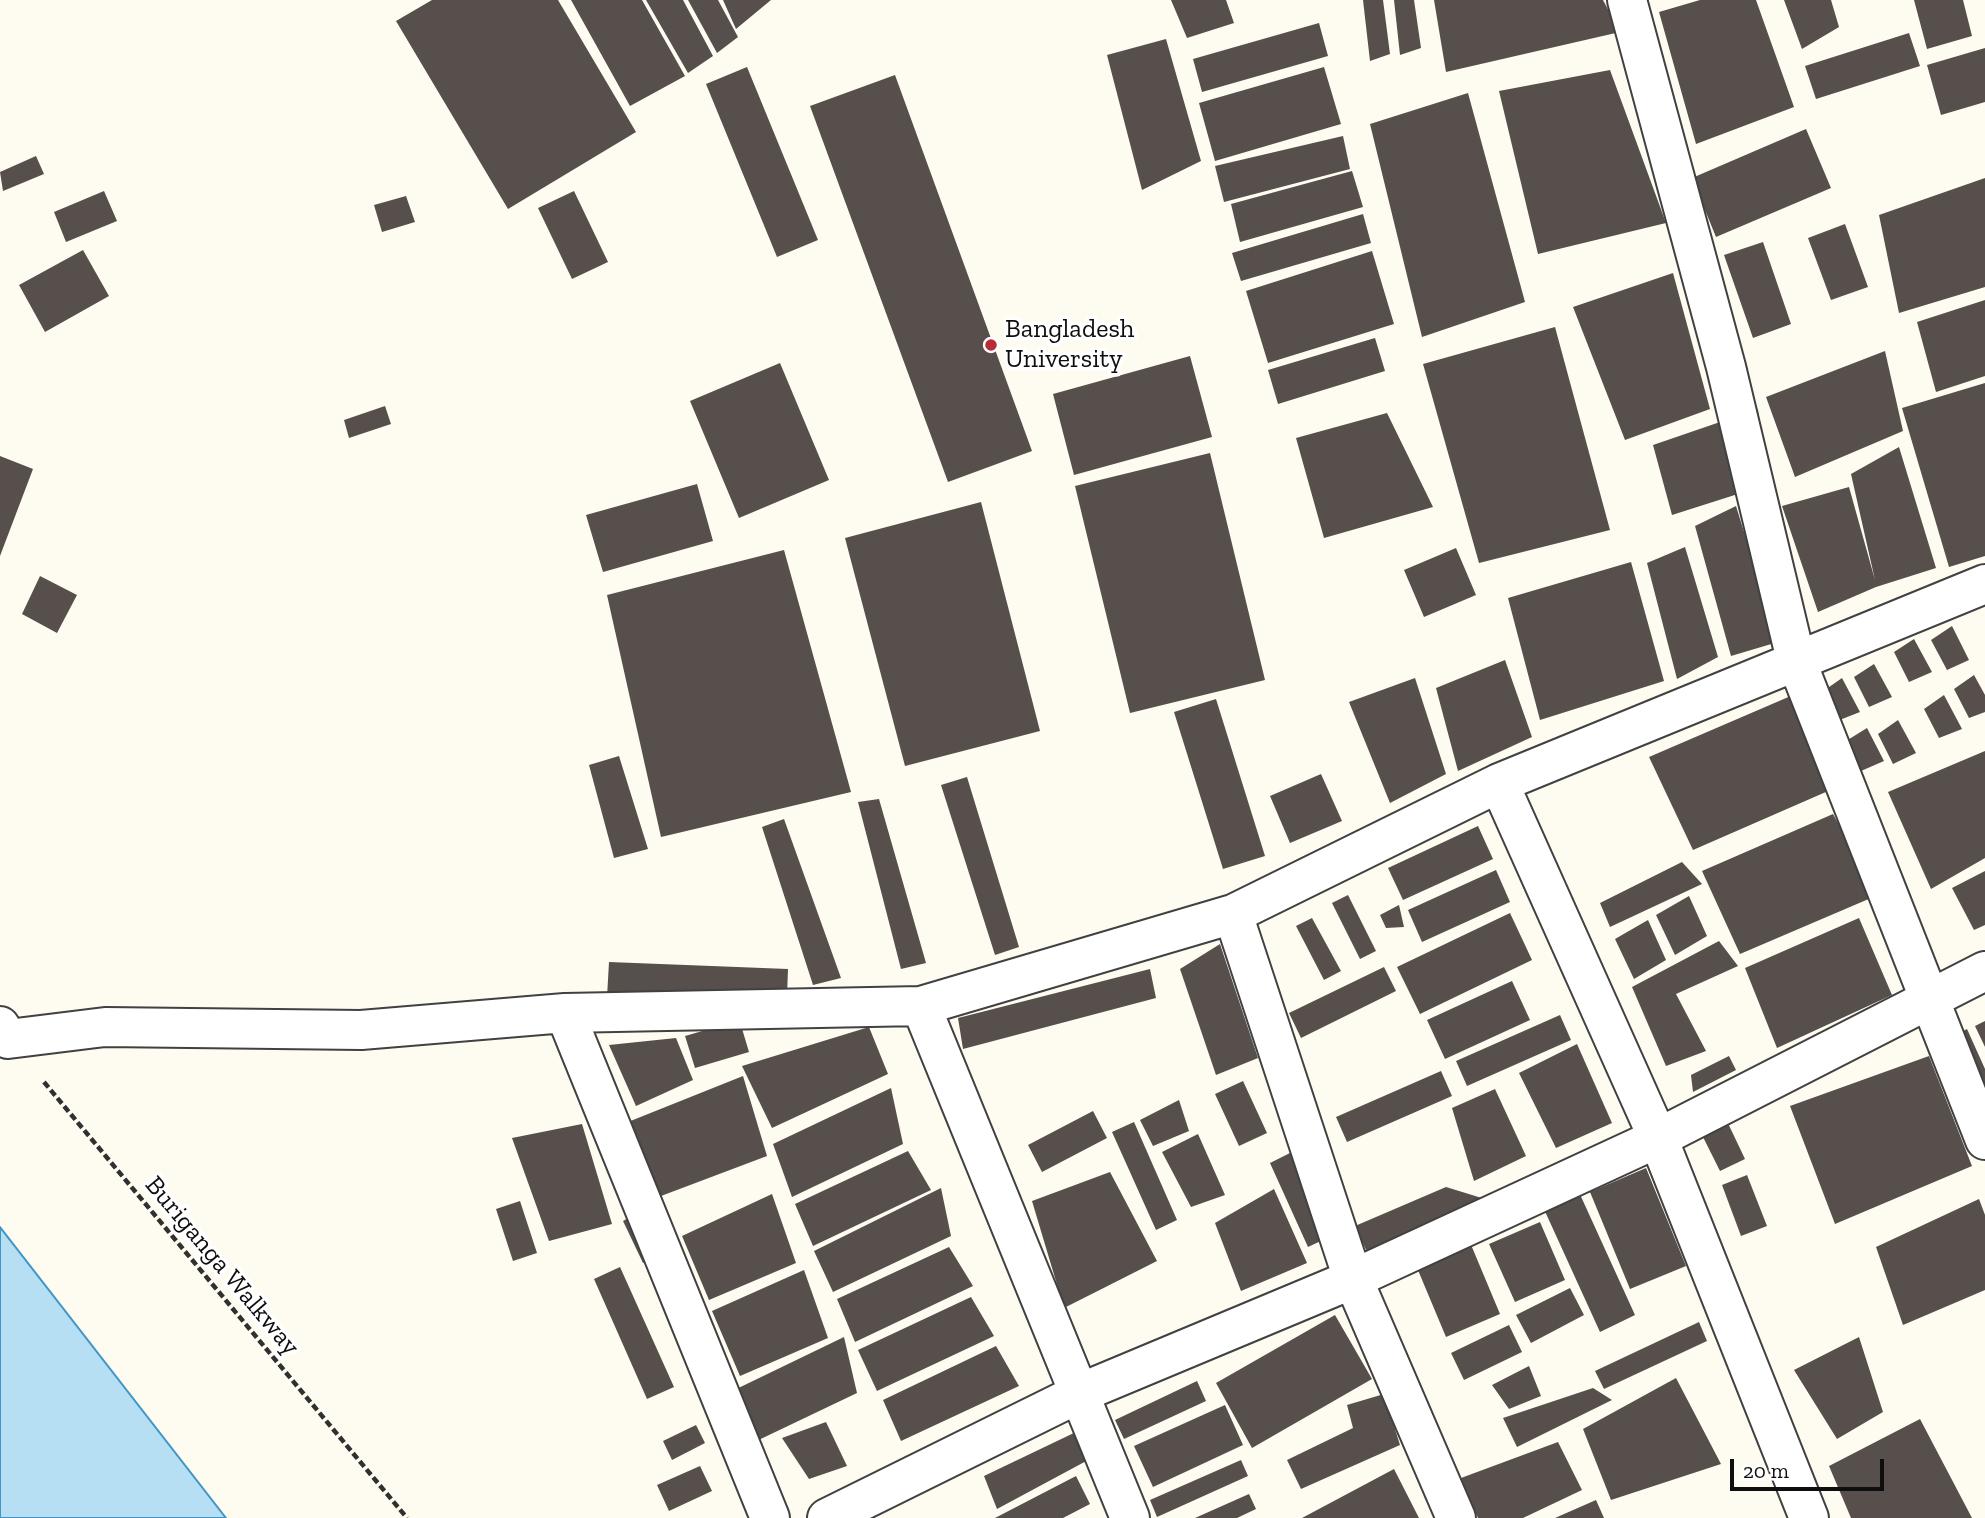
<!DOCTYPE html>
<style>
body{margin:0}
#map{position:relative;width:1985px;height:1518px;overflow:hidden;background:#fefbf0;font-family:"Zilla Slab",serif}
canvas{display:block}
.scale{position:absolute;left:1730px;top:1459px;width:154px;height:32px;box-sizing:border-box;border:4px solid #0e0e0e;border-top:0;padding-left:9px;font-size:21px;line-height:24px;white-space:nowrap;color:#0e0e0e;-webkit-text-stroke:5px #fff;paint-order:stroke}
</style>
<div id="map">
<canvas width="1985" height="1518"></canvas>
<div class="scale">20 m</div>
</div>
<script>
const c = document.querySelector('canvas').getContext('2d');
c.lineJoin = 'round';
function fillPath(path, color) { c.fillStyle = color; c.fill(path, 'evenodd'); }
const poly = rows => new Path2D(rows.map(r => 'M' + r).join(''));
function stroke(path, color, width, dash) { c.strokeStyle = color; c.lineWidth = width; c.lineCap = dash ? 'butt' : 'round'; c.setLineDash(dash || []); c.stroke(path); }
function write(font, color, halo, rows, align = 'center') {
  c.font = font + ' "Zilla Slab",serif'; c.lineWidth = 7; c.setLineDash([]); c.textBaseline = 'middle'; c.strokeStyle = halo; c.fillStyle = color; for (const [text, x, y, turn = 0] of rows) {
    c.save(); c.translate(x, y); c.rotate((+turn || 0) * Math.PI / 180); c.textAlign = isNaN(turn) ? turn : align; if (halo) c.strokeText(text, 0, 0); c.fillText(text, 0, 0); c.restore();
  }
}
const water = poly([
 [0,1227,226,1518,0,1518,0,1227]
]);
const building = poly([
 [432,0,558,0,636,132,508,209,396,21],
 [571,0,642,0,685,76,630,106],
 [646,0,683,0,713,56,688,73],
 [688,0,718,0,738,37,717,53],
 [723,0,771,0,736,29],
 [1171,0,1226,0,1234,23,1187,38],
 [1363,0,1383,0,1390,54,1370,61],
 [1394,0,1414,0,1421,48,1400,55],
 [1434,0,1603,0,1620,32,1446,72],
 [1700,0,1756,0,1794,107,1696,144,1659,12],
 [1784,0,1831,0,1839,27,1802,49],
 [1914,0,1963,0,1972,36,1927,49],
 [1319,23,1328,56,1202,92,1193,59],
 [1909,33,1920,66,1816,99,1805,66],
 [1166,39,1201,161,1142,190,1107,55],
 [1985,48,1985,102,1941,115,1927,65],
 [747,67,818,240,777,257,706,84],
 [1324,67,1341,124,1215,161,1199,103],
 [1610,70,1666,223,1538,254,1499,91],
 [895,75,1032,451,948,482,810,106],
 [1468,93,1525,302,1422,337,1370,124],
 [1806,129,1831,188,1716,237,1692,178],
 [1343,136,1350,169,1224,202,1215,166],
 [36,156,44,174,3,191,0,172],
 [1352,171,1363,207,1240,242,1231,204],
 [1985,178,1985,287,1899,313,1879,215],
 [104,191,117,221,66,242,54,212],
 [574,191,608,262,572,279,538,208],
 [406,196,415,222,382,232,374,205],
 [1363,214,1371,243,1241,281,1232,253],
 [1845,224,1868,287,1831,300,1808,238],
 [1763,242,1791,324,1753,338,1724,255],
 [83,250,109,296,45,332,19,285],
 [1372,251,1394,324,1268,363,1246,291],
 [1673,273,1710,409,1625,440,1573,307],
 [1985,300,1985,376,1936,392,1917,322],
 [1555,327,1610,530,1479,563,1423,364],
 [1375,338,1385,371,1278,404,1268,370],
 [1885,351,1903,431,1795,477,1766,397],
 [1190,356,1212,437,1074,475,1053,394],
 [780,363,829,480,739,518,690,401],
 [1985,383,1985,556,1949,567,1902,408],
 [385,406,391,424,349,438,344,420],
 [1758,409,1763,486,1672,515,1653,445],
 [1387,413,1433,507,1324,538,1296,438],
 [1899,447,1936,568,1876,587,1818,612,1782,506,1849,487,1875,580,1851,474],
 [1210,453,1265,680,1130,713,1075,486],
 [0,456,33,469,0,556],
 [697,484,713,541,603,572,586,515],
 [981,502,1040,731,905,766,845,538],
 [1736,506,1778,642,1731,656,1695,526],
 [1685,547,1718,657,1677,679,1647,563],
 [1456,548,1476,595,1424,617,1404,570],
 [784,550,851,792,661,837,607,595],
 [1631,562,1664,681,1540,720,1508,598],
 [40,576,77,595,57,633,22,614],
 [1952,626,1969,660,1947,670,1931,640],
 [1914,639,1932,672,1909,682,1894,652],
 [1505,660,1532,737,1458,771,1436,688],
 [1874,664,1892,697,1869,707,1854,677],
 [1974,675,1985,695,1985,712,1969,718,1954,689],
 [1415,678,1446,774,1390,803,1349,702],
 [1842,678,1860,712,1837,721,1822,692],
 [1800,692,1835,788,1693,850,1649,757],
 [1944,695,1962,729,1939,738,1924,709],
 [1216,699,1265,856,1223,869,1174,712],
 [1898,720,1916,753,1893,764,1878,734],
 [1867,728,1884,761,1861,771,1846,741],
 [1985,751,1985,858,1931,889,1888,792],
 [619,756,648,849,614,858,589,765],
 [1321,774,1342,821,1290,843,1270,796],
 [967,777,1019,947,995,955,941,785],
 [879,799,926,963,901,969,858,802],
 [1833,814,1878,895,1740,954,1702,871],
 [784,819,841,978,813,985,762,827],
 [1478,826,1493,859,1403,900,1388,868],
 [1682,862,1702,884,1610,927,1600,903],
 [1496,870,1510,902,1422,942,1408,910],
 [1985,871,1985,925,1974,930,1952,888],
 [1348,895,1376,951,1360,959,1332,903],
 [1689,896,1707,936,1675,955,1656,915],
 [1399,905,1404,927,1386,928,1380,915],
 [1510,913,1532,960,1420,1014,1397,967],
 [1312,918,1341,971,1324,980,1296,926],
 [1859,918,1892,995,1777,1048,1745,968],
 [1648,920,1666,960,1634,979,1615,939],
 [1719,941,1738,966,1676,994,1706,1051,1666,1066,1632,987],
 [1220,944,1258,1058,1216,1075,1180,969],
 [609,962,788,969,786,1024,740,1022,749,1052,695,1068,685,1036,737,1021,606,1015],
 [1384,967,1396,991,1301,1038,1289,1013],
 [1150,969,1156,998,963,1049,958,1018],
 [1512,981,1530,1020,1445,1059,1427,1020],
 [1560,1015,1571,1040,1467,1086,1456,1061],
 [1985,1021,1985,1047,1975,1026],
 [869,1027,888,1074,772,1128,742,1066],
 [1967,1029,1985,1069,1985,1103,1951,1037],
 [676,1038,693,1080,636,1106,609,1045],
 [1577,1044,1612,1123,1556,1148,1519,1073],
 [1729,1056,1736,1070,1693,1092,1691,1075],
 [1929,1056,1972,1166,1835,1224,1790,1106],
 [1441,1071,1452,1096,1347,1142,1336,1117],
 [743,1076,767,1156,661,1196,628,1122],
 [1243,1081,1267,1133,1239,1146,1215,1094],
 [891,1088,903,1144,792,1197,773,1144],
 [1495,1089,1526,1156,1474,1181,1452,1108],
 [1179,1100,1189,1131,1153,1146,1140,1120],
 [1093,1111,1107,1138,1042,1172,1028,1145],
 [1725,1117,1745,1159,1720,1171,1699,1129],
 [1134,1122,1177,1220,1156,1230,1112,1132],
 [582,1124,612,1224,549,1241,512,1138],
 [1198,1134,1225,1195,1191,1207,1162,1152],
 [1298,1149,1336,1234,1308,1247,1270,1163],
 [908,1151,931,1190,813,1246,795,1204],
 [1646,1168,1686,1266,1630,1289,1590,1192],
 [1110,1172,1157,1261,1064,1308,1032,1201],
 [1747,1175,1767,1226,1741,1236,1722,1185],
 [1446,1187,1485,1199,1368,1254,1355,1226],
 [941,1188,951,1236,833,1292,814,1251],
 [1274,1189,1307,1263,1241,1291,1215,1223],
 [1578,1190,1635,1315,1600,1332,1543,1207],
 [772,1194,796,1263,709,1300,682,1236],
 [1979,1199,1985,1215,1985,1290,1903,1325,1876,1247],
 [520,1201,537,1253,513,1261,496,1209],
 [639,1212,659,1255,643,1263,623,1221],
 [1540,1222,1565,1280,1515,1302,1489,1244],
 [1469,1240,1500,1314,1446,1337,1415,1263],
 [949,1247,973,1286,855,1342,837,1299],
 [620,1267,674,1387,647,1399,594,1279],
 [804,1270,828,1338,740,1376,712,1311],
 [1570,1288,1584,1315,1531,1343,1516,1315],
 [971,1297,994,1336,877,1391,858,1350],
 [1335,1315,1372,1379,1252,1448,1216,1383],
 [1699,1322,1707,1341,1604,1389,1595,1371],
 [1509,1325,1522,1352,1464,1380,1451,1353],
 [844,1337,857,1393,746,1446,726,1394],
 [1859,1337,1883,1412,1837,1439,1794,1370],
 [996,1346,1019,1386,901,1441,883,1400],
 [1529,1366,1541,1396,1509,1409,1492,1385],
 [1676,1378,1721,1464,1611,1500,1583,1429],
 [1197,1381,1206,1401,1124,1439,1115,1420],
 [1593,1388,1612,1400,1517,1447,1503,1418],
 [1384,1394,1400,1445,1301,1489,1287,1460,1353,1428,1347,1405],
 [1225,1405,1243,1445,1153,1487,1134,1446],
 [1920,1419,1972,1518,1851,1518,1829,1466],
 [826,1422,847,1466,809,1479,782,1438],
 [696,1425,705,1443,672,1460,663,1441],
 [1078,1431,1090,1459,997,1509,984,1476],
 [1558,1442,1582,1490,1523,1518,1478,1518,1461,1478],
 [1241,1460,1248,1476,1157,1517,1150,1500],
 [700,1466,712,1491,669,1511,657,1485],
 [1394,1469,1419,1518,1302,1518],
 [1076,1476,1090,1504,1063,1518,995,1518],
 [1249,1494,1256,1509,1237,1518,1195,1518],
 [1596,1500,1604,1518,1555,1518]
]);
const path = poly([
 [44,1082,407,1518]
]);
const minor = poly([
 [1627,0,1726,367,1796,660,1985,1140],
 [1499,783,1658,1138,1809,1518],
 [1233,914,1353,1279,1456,1518],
 [921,1006,1130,1518],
 [0,1026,8,1039,105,1027,361,1030,565,1013],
 [770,1518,565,1013,921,1006,1233,914,1499,783,1985,584],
 [827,1518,1080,1393,1353,1279,1658,1138,1985,971]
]);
const markers = [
 [991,345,7,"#b82c37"]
];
const poiNames = [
 ["Bangladesh",1005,330],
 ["University",1005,360]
];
const streetNames = [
 ["Buriganga Walkway",222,1266,50]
];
fillPath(water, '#b7dff3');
stroke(water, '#4196c7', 2);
fillPath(building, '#564f4b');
stroke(minor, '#414141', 42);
stroke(path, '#303030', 4.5, [7, 3.5]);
stroke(minor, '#fff', 38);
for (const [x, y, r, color] of markers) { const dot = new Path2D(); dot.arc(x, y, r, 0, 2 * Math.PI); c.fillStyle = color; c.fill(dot); stroke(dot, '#fff', 2.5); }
write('26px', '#0e0e0e', '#fff', poiNames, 'left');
write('26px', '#0e0e0e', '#fff', streetNames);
</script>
